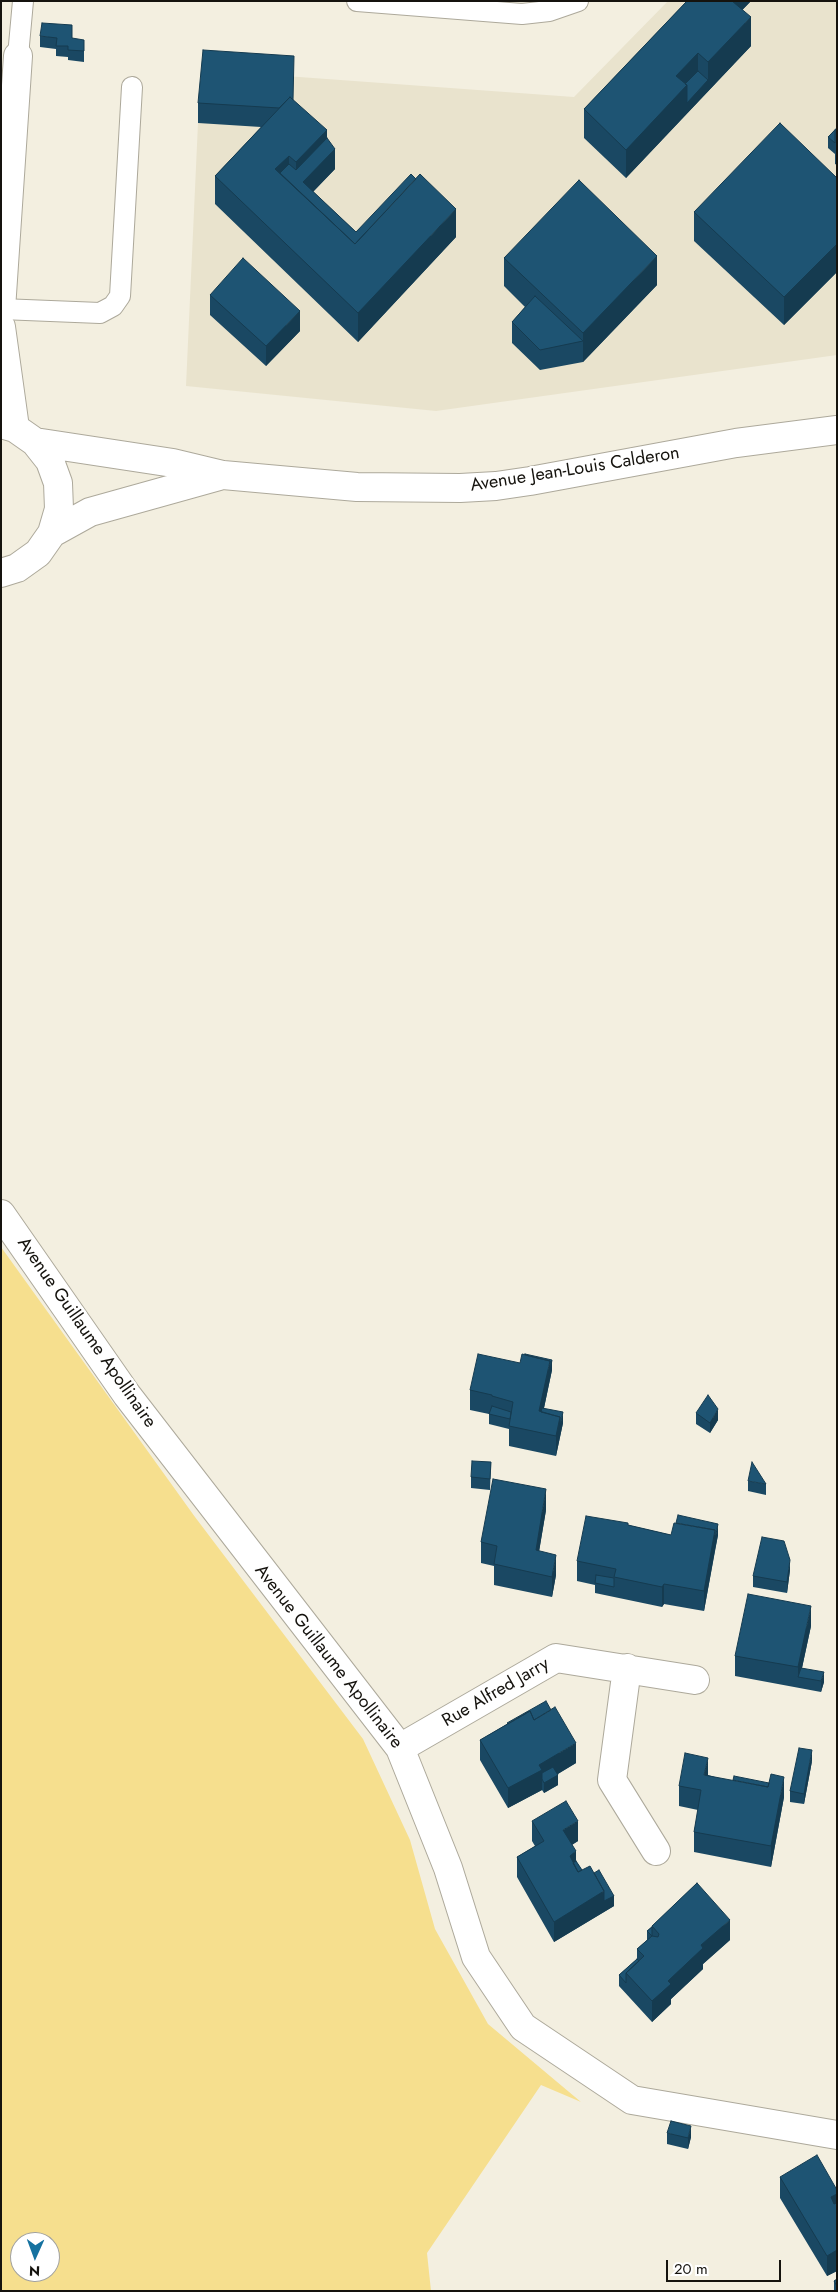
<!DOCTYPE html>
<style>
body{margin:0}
#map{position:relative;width:838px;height:2292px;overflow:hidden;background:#f3efe0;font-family:Jost,sans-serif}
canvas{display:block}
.frame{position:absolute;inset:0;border:2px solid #15130e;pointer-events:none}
.north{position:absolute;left:10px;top:2232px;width:50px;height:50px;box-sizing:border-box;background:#fff;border:1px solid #a1a19f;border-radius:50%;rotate:182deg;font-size:14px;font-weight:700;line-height:20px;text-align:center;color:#15130e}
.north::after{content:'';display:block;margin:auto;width:18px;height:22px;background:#1672a0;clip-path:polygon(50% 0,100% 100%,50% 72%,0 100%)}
.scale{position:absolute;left:666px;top:2260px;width:115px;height:22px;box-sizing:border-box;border:2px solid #15130e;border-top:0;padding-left:6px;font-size:15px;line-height:18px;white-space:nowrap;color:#15130e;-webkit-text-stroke:4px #fff;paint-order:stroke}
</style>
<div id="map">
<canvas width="838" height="2292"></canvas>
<div class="frame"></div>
<div class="north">N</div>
<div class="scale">20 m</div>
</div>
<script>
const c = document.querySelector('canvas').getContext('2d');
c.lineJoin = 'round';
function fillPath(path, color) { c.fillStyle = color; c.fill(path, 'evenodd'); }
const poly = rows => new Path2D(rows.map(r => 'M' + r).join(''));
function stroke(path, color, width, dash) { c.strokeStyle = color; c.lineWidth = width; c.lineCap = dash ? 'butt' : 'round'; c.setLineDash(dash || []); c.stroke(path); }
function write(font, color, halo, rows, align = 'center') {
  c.font = font + ' Jost,sans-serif'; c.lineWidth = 5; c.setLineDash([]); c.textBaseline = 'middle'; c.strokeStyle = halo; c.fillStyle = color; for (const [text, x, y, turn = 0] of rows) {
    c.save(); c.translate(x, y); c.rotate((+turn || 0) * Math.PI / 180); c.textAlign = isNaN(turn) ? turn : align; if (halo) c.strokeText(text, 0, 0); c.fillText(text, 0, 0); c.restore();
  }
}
const built = poly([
 [668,1,837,1,837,355,436,411,186,386,198,123,203,70,574,97]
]);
const green = poly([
 [1,1247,195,1517,363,1739,410,1840,435,1929,488,2024,581,2102,541,2085,427,2253,431,2291,1,2291],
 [20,2242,50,2242,50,2272,20,2272]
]);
const service = poly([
 [357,1,522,14,549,11,578,1],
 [18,56,23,1],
 [1,309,100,313,113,306,120,296,132,87]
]);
const minor = poly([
 [1,309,18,56],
 [1,327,15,428],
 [1,424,15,428,35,442,50,461,58,483,59,509,52,533,38,553,17,568,1,573],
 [35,442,173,463,223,475,357,487,460,488,496,486,530,481,736,443,837,430],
 [52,533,90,512,219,476],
 [1,1214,127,1395,400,1748,448,1868,476,1957,523,2027,632,2100,837,2135],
 [627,1668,612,1780,656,1851],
 [400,1748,556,1658,695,1680]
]);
const wall = poly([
 [687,1,751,1,742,10,751,46,626,178,584,138,584,109],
 [40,36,72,38,84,50,84,62,68,60,68,57,56,56,56,49,40,47],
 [293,100,327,138,335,169,313,192,356,232,456,237,358,342,215,204,215,176,261,127,198,123,198,103],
 [837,127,837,165,835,164,835,154,828,148,828,137],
 [837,178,837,272,784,325,694,241,694,212],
 [504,258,657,285,583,362,540,370,512,343,512,322,525,307,504,286],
 [210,295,300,331,266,366,210,315],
 [520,1363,552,1370,544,1408,563,1423,556,1456,509,1446,509,1429,489,1424,489,1414,470,1410,470,1390],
 [696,1413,718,1420,710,1433,696,1424],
 [491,1462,490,1490,471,1488,471,1477],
 [748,1481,766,1484,766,1495,748,1491],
 [546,1510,539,1551,556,1575,552,1597,494,1585,494,1566,481,1563,481,1542],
 [628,1525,671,1535,718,1535,704,1611,664,1604,662,1607,595,1593,595,1585,577,1581,577,1561],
 [790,1570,787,1593,753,1587,753,1576],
 [811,1626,802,1668,824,1682,821,1692,735,1676,735,1656],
 [507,1724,576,1763,558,1774,558,1785,544,1793,542,1790,508,1808,480,1760,480,1740],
 [812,1761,804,1804,790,1802,790,1791],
 [708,1775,784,1797,771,1867,694,1852,694,1832,698,1810,679,1806,679,1786],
 [532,1821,578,1841,572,1845,576,1861,582,1870,614,1906,554,1942,517,1877,517,1857,535,1846,532,1841],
 [697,1883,730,1940,703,1964,703,1969,671,1999,671,2004,652,2022,619,1986,619,1975,637,1959,637,1949,647,1940,647,1931],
 [667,2133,691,2137,688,2149,667,2144],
 [780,2177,837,2190,837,2271,827,2276,780,2198],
 [837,2279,837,2291,834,2291,834,2281]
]);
const shadedWall = poly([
 [727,1,751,1,727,26],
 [751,17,751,46,626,178,626,150,676,76,698,53,698,81,708,80,708,62],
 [327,130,327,157,335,149,335,169,303,202,296,191,296,162],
 [289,156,289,184,275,169],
 [456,209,456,237,358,342,358,313],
 [837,244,837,272,784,325,784,297],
 [657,256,657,285,583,362,583,333],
 [300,311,300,331,266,366,266,346],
 [552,1360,552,1370,541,1422,539,1411,550,1361],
 [718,1409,718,1420,710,1433,710,1423],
 [563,1412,563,1423,560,1437,560,1426],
 [560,1417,560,1437,556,1456,556,1436],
 [546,1489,546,1510,536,1570,536,1550],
 [718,1524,718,1535,715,1550,715,1539],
 [715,1530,715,1550,704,1611,704,1591],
 [556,1555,556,1575,552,1597,552,1577],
 [790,1560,790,1570,787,1593,787,1582],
 [664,1584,664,1604,662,1607,662,1587],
 [811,1606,811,1626,800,1677,798,1677,798,1667],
 [824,1672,824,1682,821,1692,821,1681],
 [576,1743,576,1763,544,1782,542,1779,542,1790,508,1808,508,1788,539,1765],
 [812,1750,812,1761,804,1804,804,1794],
 [708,1758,708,1778,704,1775],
 [558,1775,558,1785,544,1793,544,1783],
 [784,1777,784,1797,771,1867,771,1846],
 [578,1821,578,1841,563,1850,563,1830],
 [576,1851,576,1871,570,1856],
 [604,1891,614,1896,614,1906,554,1942,554,1922],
 [730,1920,730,1940,703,1964,703,1969,671,1999,671,2004,652,2022,652,2001,668,1981,701,1945],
 [691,2126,691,2137,688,2149,688,2138],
 [837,2194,837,2223,831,2197],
 [837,2250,837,2271,827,2276,827,2256]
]);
const building = poly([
 [687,1,732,1,751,17,708,62,698,53,676,76,687,85,626,150,584,109,687,1],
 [42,23,72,25,72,38,84,40,84,51,68,50,68,46,56,46,57,38,40,36,42,23],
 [203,50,294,56,293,100,290,97,279,108,198,103,203,50],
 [698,71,708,80,687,103,687,85,685,84,698,71],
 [290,97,327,130,296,162,289,156,275,169,355,244,420,174,456,209,358,313,215,176,290,97],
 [780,123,837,178,837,244,784,297,694,212,780,123],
 [835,130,835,143,828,137,835,130],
 [327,138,335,149,303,182,356,232,411,174,416,179,355,244,280,173,289,164,296,170,327,138],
 [579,180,657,256,583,333,504,258,579,180],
 [243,258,300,311,266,346,210,295,243,258],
 [535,296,583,341,540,350,512,322,535,296],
 [478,1354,520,1363,522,1354,550,1361,539,1411,560,1417,556,1436,509,1426,513,1402,492,1396,492,1395,470,1390,478,1354],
 [525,1354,552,1360,550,1371,550,1361,525,1355,525,1354],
 [708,1395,718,1409,710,1423,696,1413,708,1395],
 [492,1406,511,1412,510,1419,489,1414,492,1406],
 [542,1408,563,1412,560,1426,560,1417,541,1412,542,1408],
 [472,1461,491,1462,490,1479,471,1477,472,1461],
 [752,1462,766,1484,748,1481,752,1462],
 [493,1479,546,1489,536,1550,556,1555,552,1577,494,1564,497,1546,481,1542,493,1479],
 [678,1515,718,1524,715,1539,715,1530,676,1523,678,1515],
 [586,1516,628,1523,628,1525,671,1535,674,1523,715,1530,704,1591,664,1584,662,1587,614,1577,616,1569,577,1561,586,1516],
 [762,1537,784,1541,790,1560,787,1582,753,1576,762,1537],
 [596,1575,614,1578,614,1587,595,1583,596,1575],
 [748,1594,811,1606,798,1667,735,1656,748,1594],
 [801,1668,824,1672,821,1681,798,1677,801,1668],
 [546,1701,551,1710,534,1720,530,1711,508,1724,507,1723,546,1701],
 [555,1707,576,1743,539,1765,542,1770,508,1788,480,1740,530,1711,534,1720,555,1707],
 [799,1748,812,1750,804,1794,790,1791,799,1748],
 [685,1753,708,1758,704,1775,768,1787,771,1774,784,1777,771,1846,694,1832,701,1790,679,1786,685,1753],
 [553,1767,558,1775,544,1783,542,1779,542,1773,553,1767],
 [734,1776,769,1783,768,1787,733,1780,734,1776],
 [566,1801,578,1821,563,1830,576,1851,570,1856,578,1872,590,1866,604,1891,554,1922,517,1857,544,1841,532,1821,566,1801],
 [576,1861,582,1870,578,1872,573,1863,576,1861],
 [599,1870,614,1896,604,1901,604,1891,594,1873,599,1870],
 [697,1883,730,1920,701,1945,703,1948,668,1981,671,1984,652,2001,626,1973,644,1956,637,1949,652,1936,658,1937,659,1934,652,1926,697,1883],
 [652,1927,652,1936,647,1931,652,1927],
 [637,1959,639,1961,626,1973,626,1983,619,1975,637,1959],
 [671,2121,691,2126,688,2138,667,2133,671,2121],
 [817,2155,837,2190,837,2194,831,2197,834,2204,837,2203,837,2250,827,2256,780,2177,817,2155],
 [837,2279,837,2286,834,2281,837,2279]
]);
const streetNames = [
 ["Avenue Jean-Louis Calderon",575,470,-9],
 ["Avenue Guillaume Apollinaire",86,1333,55],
 ["Avenue Guillaume Apollinaire",328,1657,52],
 ["Rue Alfred Jarry",496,1693,-30]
];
fillPath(built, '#e9e3cd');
fillPath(green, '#f6df8e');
stroke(service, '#ada99b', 22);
stroke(minor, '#ada99b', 30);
stroke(service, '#fff', 20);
stroke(minor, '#fff', 28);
fillPath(wall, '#1a4863');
fillPath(shadedWall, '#153b50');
fillPath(building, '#1e5473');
stroke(building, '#153b50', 1);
write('18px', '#15130e', '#fff', streetNames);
</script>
